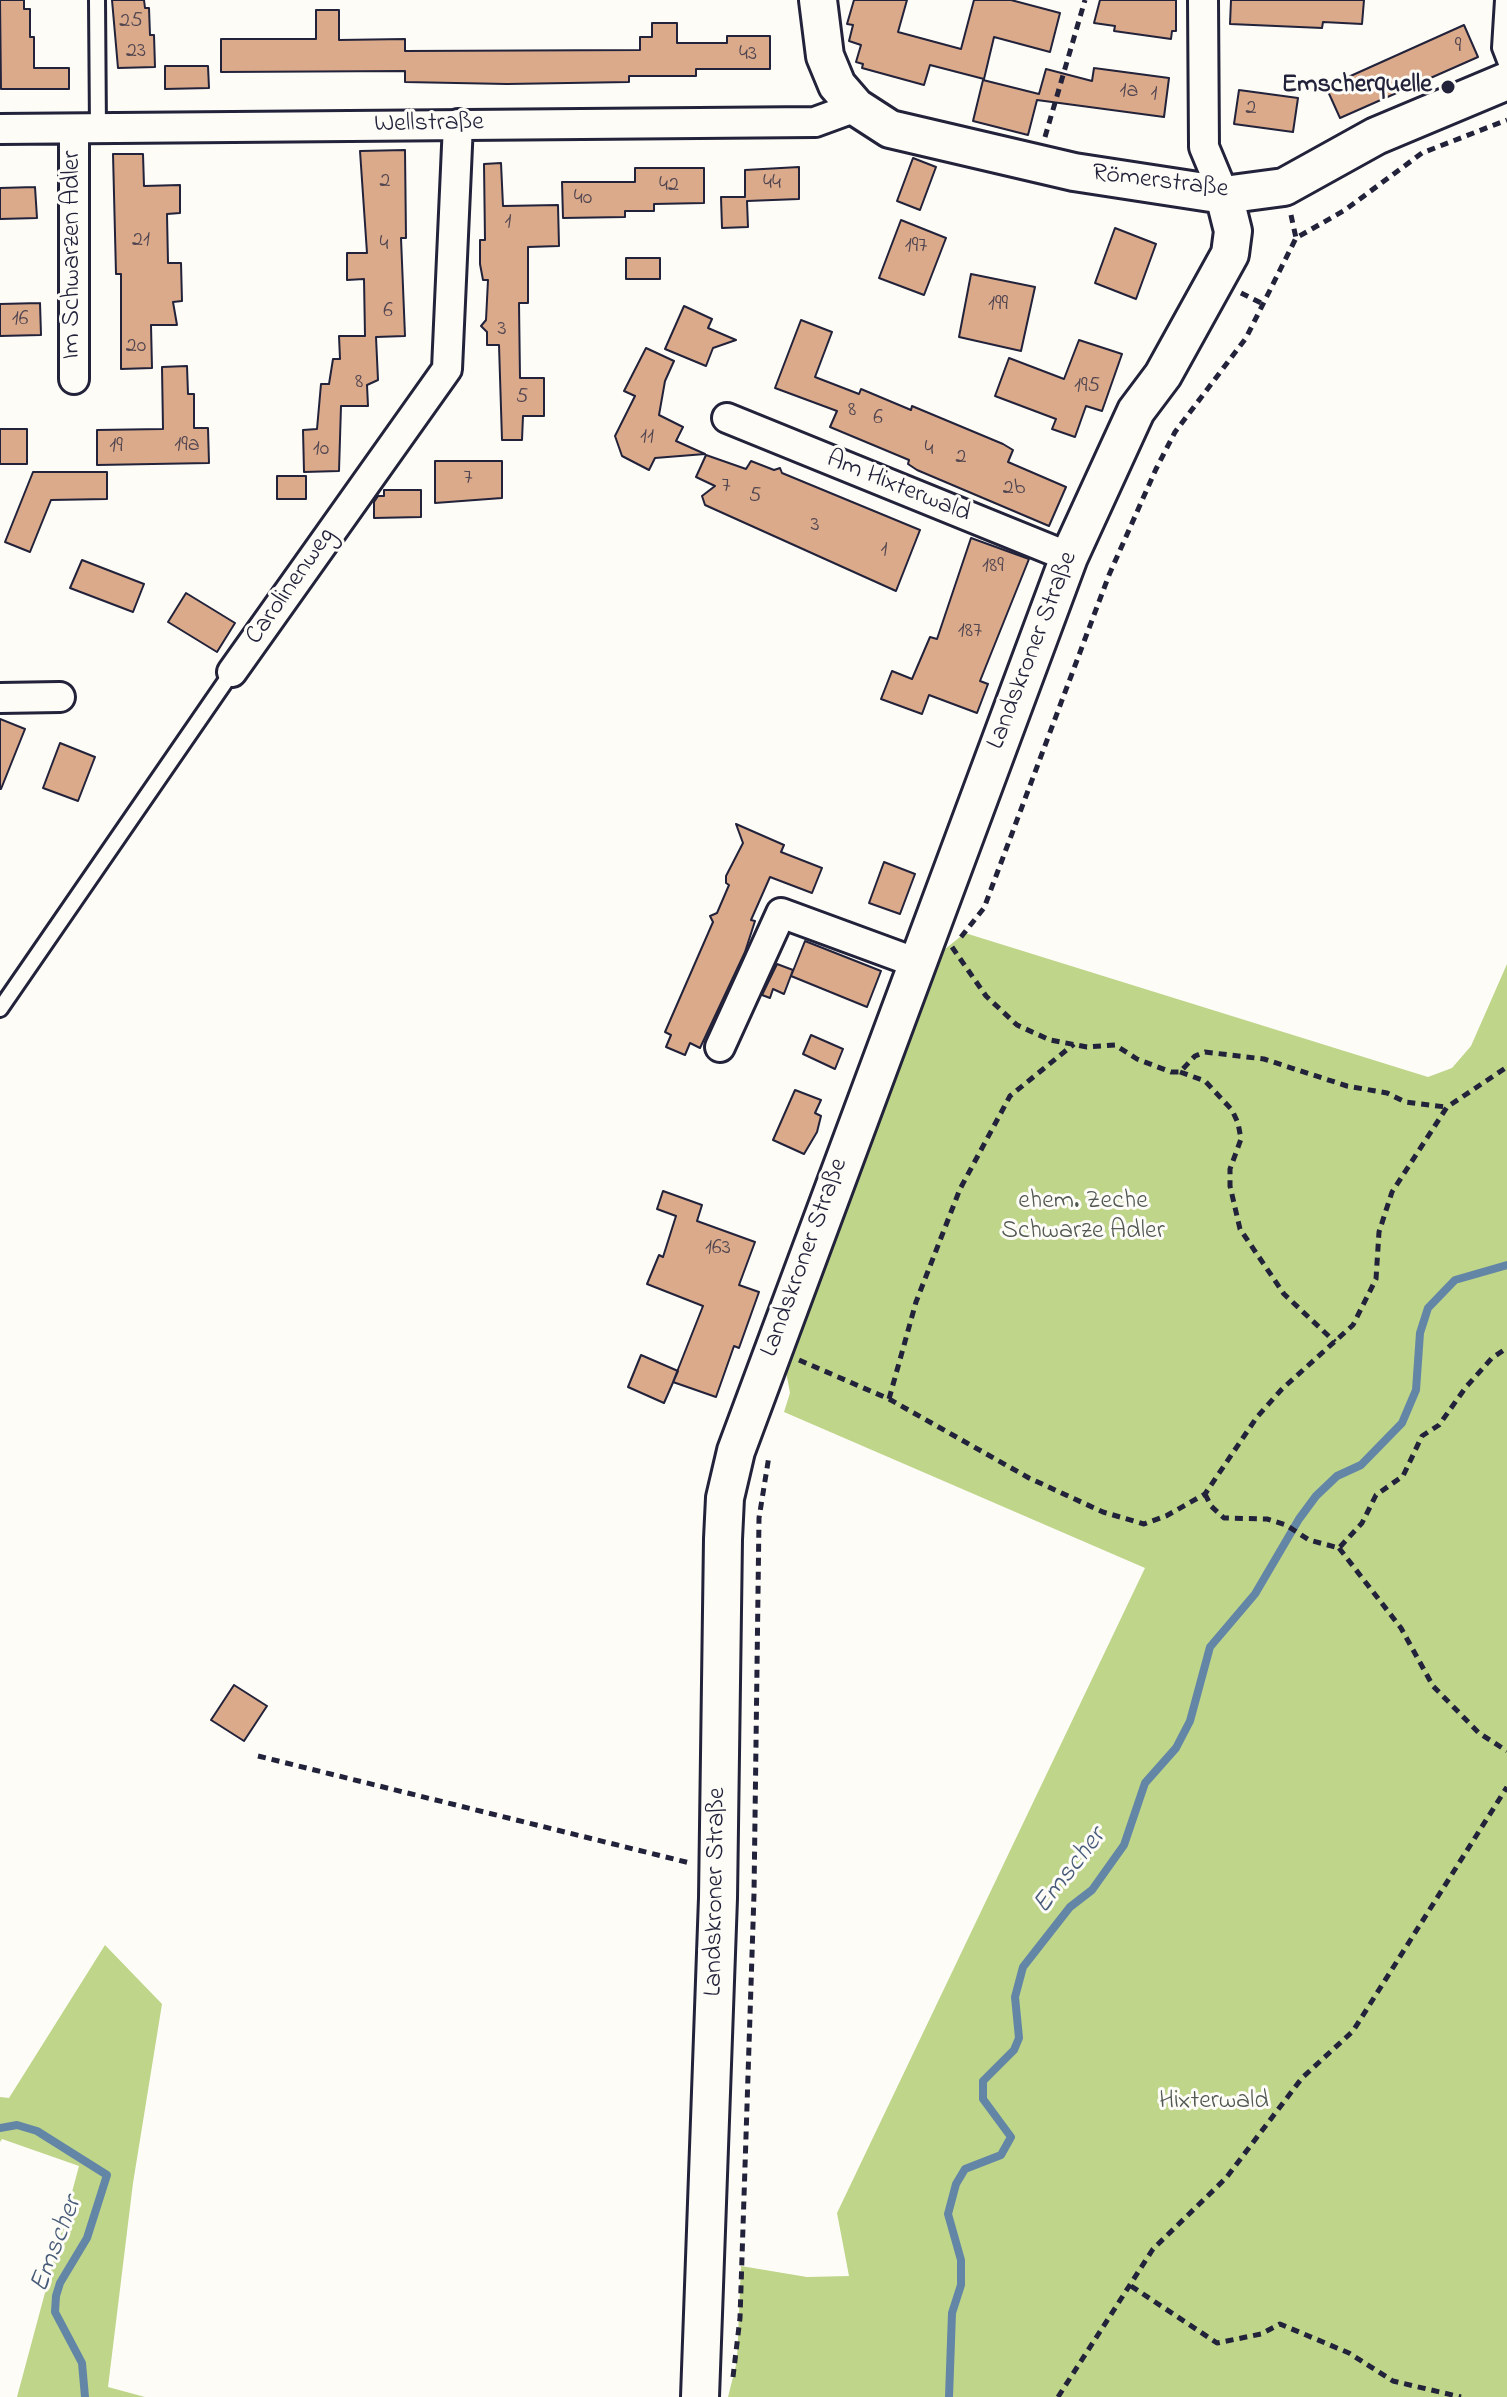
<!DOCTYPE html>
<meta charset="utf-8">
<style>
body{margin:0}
canvas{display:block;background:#fdfcf7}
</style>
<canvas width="1507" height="2397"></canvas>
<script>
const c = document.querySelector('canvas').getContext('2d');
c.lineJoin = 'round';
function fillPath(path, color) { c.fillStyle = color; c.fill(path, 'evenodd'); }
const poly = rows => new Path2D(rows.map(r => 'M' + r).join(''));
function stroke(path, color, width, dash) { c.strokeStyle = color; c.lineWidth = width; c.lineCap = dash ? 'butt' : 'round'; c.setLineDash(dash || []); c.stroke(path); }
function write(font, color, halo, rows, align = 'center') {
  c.font = font + ' "Indie Flower",sans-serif'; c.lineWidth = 6; c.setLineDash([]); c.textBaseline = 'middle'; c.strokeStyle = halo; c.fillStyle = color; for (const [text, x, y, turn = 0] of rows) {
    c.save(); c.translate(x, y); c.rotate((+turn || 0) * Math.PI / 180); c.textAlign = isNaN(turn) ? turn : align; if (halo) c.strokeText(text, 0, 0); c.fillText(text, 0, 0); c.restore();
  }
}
const green = poly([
 [965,933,1428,1077,1452,1068,1471,1046,1507,964,1507,2397,728,2397,737,2361,741,2266,807,2277,849,2276,837,2213,1145,1568,784,1412,790,1393,785,1366,940,953],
 [105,1945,162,2004,133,2183,108,2387,145,2397,17,2397,79,2166,2,2139,0,2142,0,2097,9,2098]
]);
const stream = poly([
 [0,2128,17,2125,37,2131,107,2175,87,2238,60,2283,56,2296,55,2312,82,2363,85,2397],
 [949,2397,952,2313,961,2285,961,2260,948,2214,956,2184,965,2169,1001,2155,1011,2137,983,2099,983,2081,1014,2050,1019,2038,1015,1997,1023,1967,1070,1907,1092,1890,1124,1845,1145,1783,1176,1748,1190,1721,1210,1647,1255,1594,1299,1519,1316,1496,1337,1476,1361,1465,1402,1423,1416,1390,1420,1333,1428,1308,1455,1280,1507,1265]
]);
const building = poly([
 [0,0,24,0,24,9,30,9,30,37,34,37,34,68,69,68,69,89,1,89,0,0],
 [112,0,144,0,145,8,149,8,150,35,154,35,155,67,118,68,112,0],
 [854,0,907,0,898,32,961,49,974,0,1011,0,1060,13,1050,52,994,37,984,79,930,65,924,85,862,68,863,64,856,62,861,45,849,41,853,25,847,24,854,0],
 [1100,0,1176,0,1176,31,1172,31,1171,39,1114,31,1115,26,1094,23,1100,0],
 [1231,0,1364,0,1362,24,1323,22,1322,28,1230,24,1231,0],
 [316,10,339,10,339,40,405,39,405,51,640,50,640,37,652,37,652,23,677,23,677,43,727,43,727,36,770,36,770,69,696,69,696,76,629,76,629,82,507,84,405,82,405,71,221,72,221,39,316,39,316,10],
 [1464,25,1478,57,1340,118,1326,87,1464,25],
 [165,66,208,66,209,88,165,89,165,66],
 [1094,68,1169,78,1164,117,1037,100,1028,135,973,121,983,80,1039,94,1046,69,1092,81,1094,68],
 [1239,90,1298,98,1293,132,1234,124,1239,90],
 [405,150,406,238,401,238,405,336,376,337,378,380,367,385,368,406,341,406,339,471,304,472,303,430,317,429,321,384,329,384,333,359,340,359,339,336,365,336,364,279,347,280,347,253,367,253,360,151,405,150],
 [113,154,143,154,144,186,180,185,180,213,167,214,168,263,181,263,182,301,173,302,177,325,151,325,152,368,121,369,121,274,116,274,113,154],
 [913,158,936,167,920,210,897,201,913,158],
 [501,163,503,206,558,205,559,246,528,247,528,303,519,303,520,378,544,378,544,416,523,416,522,440,502,440,499,345,487,345,487,332,481,326,486,320,488,280,483,280,480,264,480,240,485,240,484,164,501,163],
 [799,167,799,199,747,201,748,227,722,228,721,197,745,197,745,170,799,167],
 [635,168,704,168,704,203,654,204,654,211,625,211,625,217,563,218,562,182,635,182,635,168],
 [35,187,37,218,0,219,0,188,35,187],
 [901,220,946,238,924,295,879,278,901,220],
 [1115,228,1156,244,1136,299,1095,283,1115,228],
 [626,258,660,258,660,279,626,279,626,258],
 [971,274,1035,287,1021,351,959,337,971,274],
 [40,303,41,335,0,336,0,304,40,303],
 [684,306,712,319,708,328,736,340,713,348,706,366,665,349,684,306],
 [801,320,832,332,815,377,859,394,861,389,911,410,912,406,1003,444,1013,450,1008,462,1066,487,1049,526,917,470,908,464,909,460,830,427,837,411,775,388,801,320],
 [1079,340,1122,354,1102,411,1086,406,1075,437,1052,429,1056,419,995,396,1009,358,1064,379,1079,340],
 [646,348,674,361,665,381,659,415,683,427,676,441,705,454,655,458,649,470,622,456,615,436,635,396,624,391,646,348],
 [187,366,188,394,194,394,194,428,208,428,209,463,97,465,97,430,163,429,162,367,187,366],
 [0,429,27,429,27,464,0,464,0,429],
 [706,455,746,469,751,461,774,470,780,468,782,473,920,530,896,591,705,505,702,496,715,486,696,477,706,455],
 [435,461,502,461,502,498,435,503,435,461],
 [33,472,107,472,107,499,51,500,30,552,5,542,33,472],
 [277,476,306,476,306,499,277,499,277,476],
 [384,490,421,490,421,517,374,518,374,502,378,496,384,496,384,490],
 [971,538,1029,559,980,681,988,684,977,713,929,695,922,714,881,699,892,671,912,679,930,637,937,639,971,538],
 [82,560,144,584,133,612,70,588,82,560],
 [186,593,235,623,217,652,168,622,186,593],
 [0,719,25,729,1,789,0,789,0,719],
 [60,743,95,757,78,801,43,788,60,743],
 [736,824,784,845,781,852,822,868,812,893,770,877,751,920,755,921,745,952,700,1048,690,1043,685,1055,666,1047,671,1035,665,1032,713,922,710,916,717,913,729,885,726,883,726,876,743,843,736,824],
 [884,862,915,874,900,914,869,903,884,862],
 [805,941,881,971,867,1007,791,976,805,941],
 [777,964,793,970,784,994,773,989,770,998,762,995,777,964],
 [811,1035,843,1049,835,1069,803,1054,811,1035],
 [795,1090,821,1100,815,1113,821,1116,817,1132,804,1154,773,1140,795,1090],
 [663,1191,702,1205,697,1221,755,1242,739,1285,759,1292,739,1348,734,1346,716,1397,673,1382,703,1306,647,1284,659,1255,663,1257,676,1216,657,1209,663,1191],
 [641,1355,678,1371,664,1403,628,1387,641,1355],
 [234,1685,267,1706,244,1741,211,1720,234,1685]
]);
const path = poly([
 [1045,137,1085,0],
 [1291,215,1296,238],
 [1241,293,1265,305],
 [961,937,984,908,1109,575,1156,469,1175,432,1246,338,1296,238,1345,210,1422,153,1507,120],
 [952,947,986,996,1017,1025,1050,1040,1087,1047,1115,1045,1137,1059,1171,1072,1180,1072,1195,1056,1205,1052,1264,1059,1347,1086,1387,1093,1405,1102,1446,1107],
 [1180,1072,1205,1081,1232,1110,1238,1123,1241,1139,1230,1169,1230,1186,1240,1229,1284,1294,1335,1342],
 [799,1360,889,1399,1029,1478,1103,1512,1144,1524,1166,1516,1205,1494,1257,1417,1282,1389,1353,1325,1376,1279,1379,1232,1392,1192,1447,1107,1507,1067],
 [889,1399,916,1302,960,1189,1010,1096,1074,1044],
 [1205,1494,1211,1506,1224,1518,1267,1519,1286,1525,1309,1540,1339,1548,1362,1523,1376,1495,1403,1476,1422,1436,1439,1425,1466,1387,1492,1358,1507,1348],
 [1339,1548,1401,1628,1433,1686,1479,1733,1507,1751],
 [258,1756,690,1863],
 [1131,2286,1217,2343,1261,2334,1280,2324,1349,2353,1393,2381,1461,2397],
 [733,2377,740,2318,754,1894,759,1518,769,1456],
 [1058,2397,1153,2249,1226,2178,1302,2078,1353,2031,1507,1787]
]);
const service = poly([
 [97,0,98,129],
 [1503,0,1500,48,1507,66],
 [0,1009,232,672]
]);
const minor = poly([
 [1203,0,1204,147,1224,195],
 [0,129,815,122,856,107],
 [74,130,74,379],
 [727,418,1069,557],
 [232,672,447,369,458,124],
 [0,698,60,697],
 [720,1047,781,913,917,963]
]);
const tertiary = poly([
 [818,0,825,56,837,85,856,107,890,129,1074,172,1224,195,1284,187,1376,136,1507,81],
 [700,2397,718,1898,723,1539,725,1498,736,1451,1069,557,1136,411,1163,375,1230,254,1233,231,1224,195]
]);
const markers = [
 [1448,87,8,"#22223b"]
];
const numberNames = [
 ["25",131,22],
 ["9",1458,47],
 ["23",136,52],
 ["43",748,55],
 ["1a",1129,92],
 ["1",1154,95],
 ["2",1251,109],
 ["2",385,182],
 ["44",772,184],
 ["42",669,186],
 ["40",583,199],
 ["1",508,223],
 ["21",141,241],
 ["4",384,245],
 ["197",916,247],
 ["199",998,305],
 ["6",388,312],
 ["16",20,320],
 ["3",502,330],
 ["20",136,347],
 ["8",359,383],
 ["195",1087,387],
 ["5",522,398],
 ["8",852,411],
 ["6",878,419],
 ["11",647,438],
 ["19a",187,446],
 ["19",116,447],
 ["10",321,450],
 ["4",929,450],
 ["2",961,458],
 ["7",468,479],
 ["7",726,487],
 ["2b",1014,489],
 ["5",755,497],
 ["3",815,526],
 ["1",884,551],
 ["189",993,567],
 ["187",970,632],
 ["163",718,1249]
];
const poiNames = [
 ["Emscherquelle",1432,87]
];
const streetNames = [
 ["Wellstraße",429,125,-1],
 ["Römerstraße",1160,183,7],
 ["Im Schwarzen Adler",74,255,-90],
 ["Am Hixterwald",898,488,22],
 ["Carolinenweg",292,587,-55],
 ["Landskroner Straße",1034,651,-69],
 ["Landskroner Straße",806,1258,-70],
 ["Landskroner Straße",717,1892,-89]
];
const parkNames = [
 ["ehem. Zeche",1083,1203],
 ["Schwarze Adler",1083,1233],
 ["Hixterwald",1214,2103]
];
const waterNames = [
 ["Emscher",1071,1872,-52],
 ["Emscher",58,2245,-69]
];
fillPath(green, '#bfd58a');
stroke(stream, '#6386a7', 8);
fillPath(building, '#daaa8b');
stroke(building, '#22223b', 2);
stroke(service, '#22223b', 20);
stroke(minor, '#22223b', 34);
stroke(tertiary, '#22223b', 42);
stroke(path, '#22223b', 5, [8, 6]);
stroke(service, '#fdfcf7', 14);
stroke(minor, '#fdfcf7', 28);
stroke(tertiary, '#fdfcf7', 36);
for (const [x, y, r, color] of markers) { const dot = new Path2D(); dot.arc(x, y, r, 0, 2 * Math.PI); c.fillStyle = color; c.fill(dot); stroke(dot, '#fdfcf7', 3); }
write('22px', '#50444f', null, numberNames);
write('bold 26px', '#22223b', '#fdfcf7', poiNames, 'right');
write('26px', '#22223b', '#fdfcf7', streetNames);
write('26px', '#515853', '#fdfcf7', parkNames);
write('italic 28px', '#485c7a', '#fdfcf7', waterNames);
</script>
